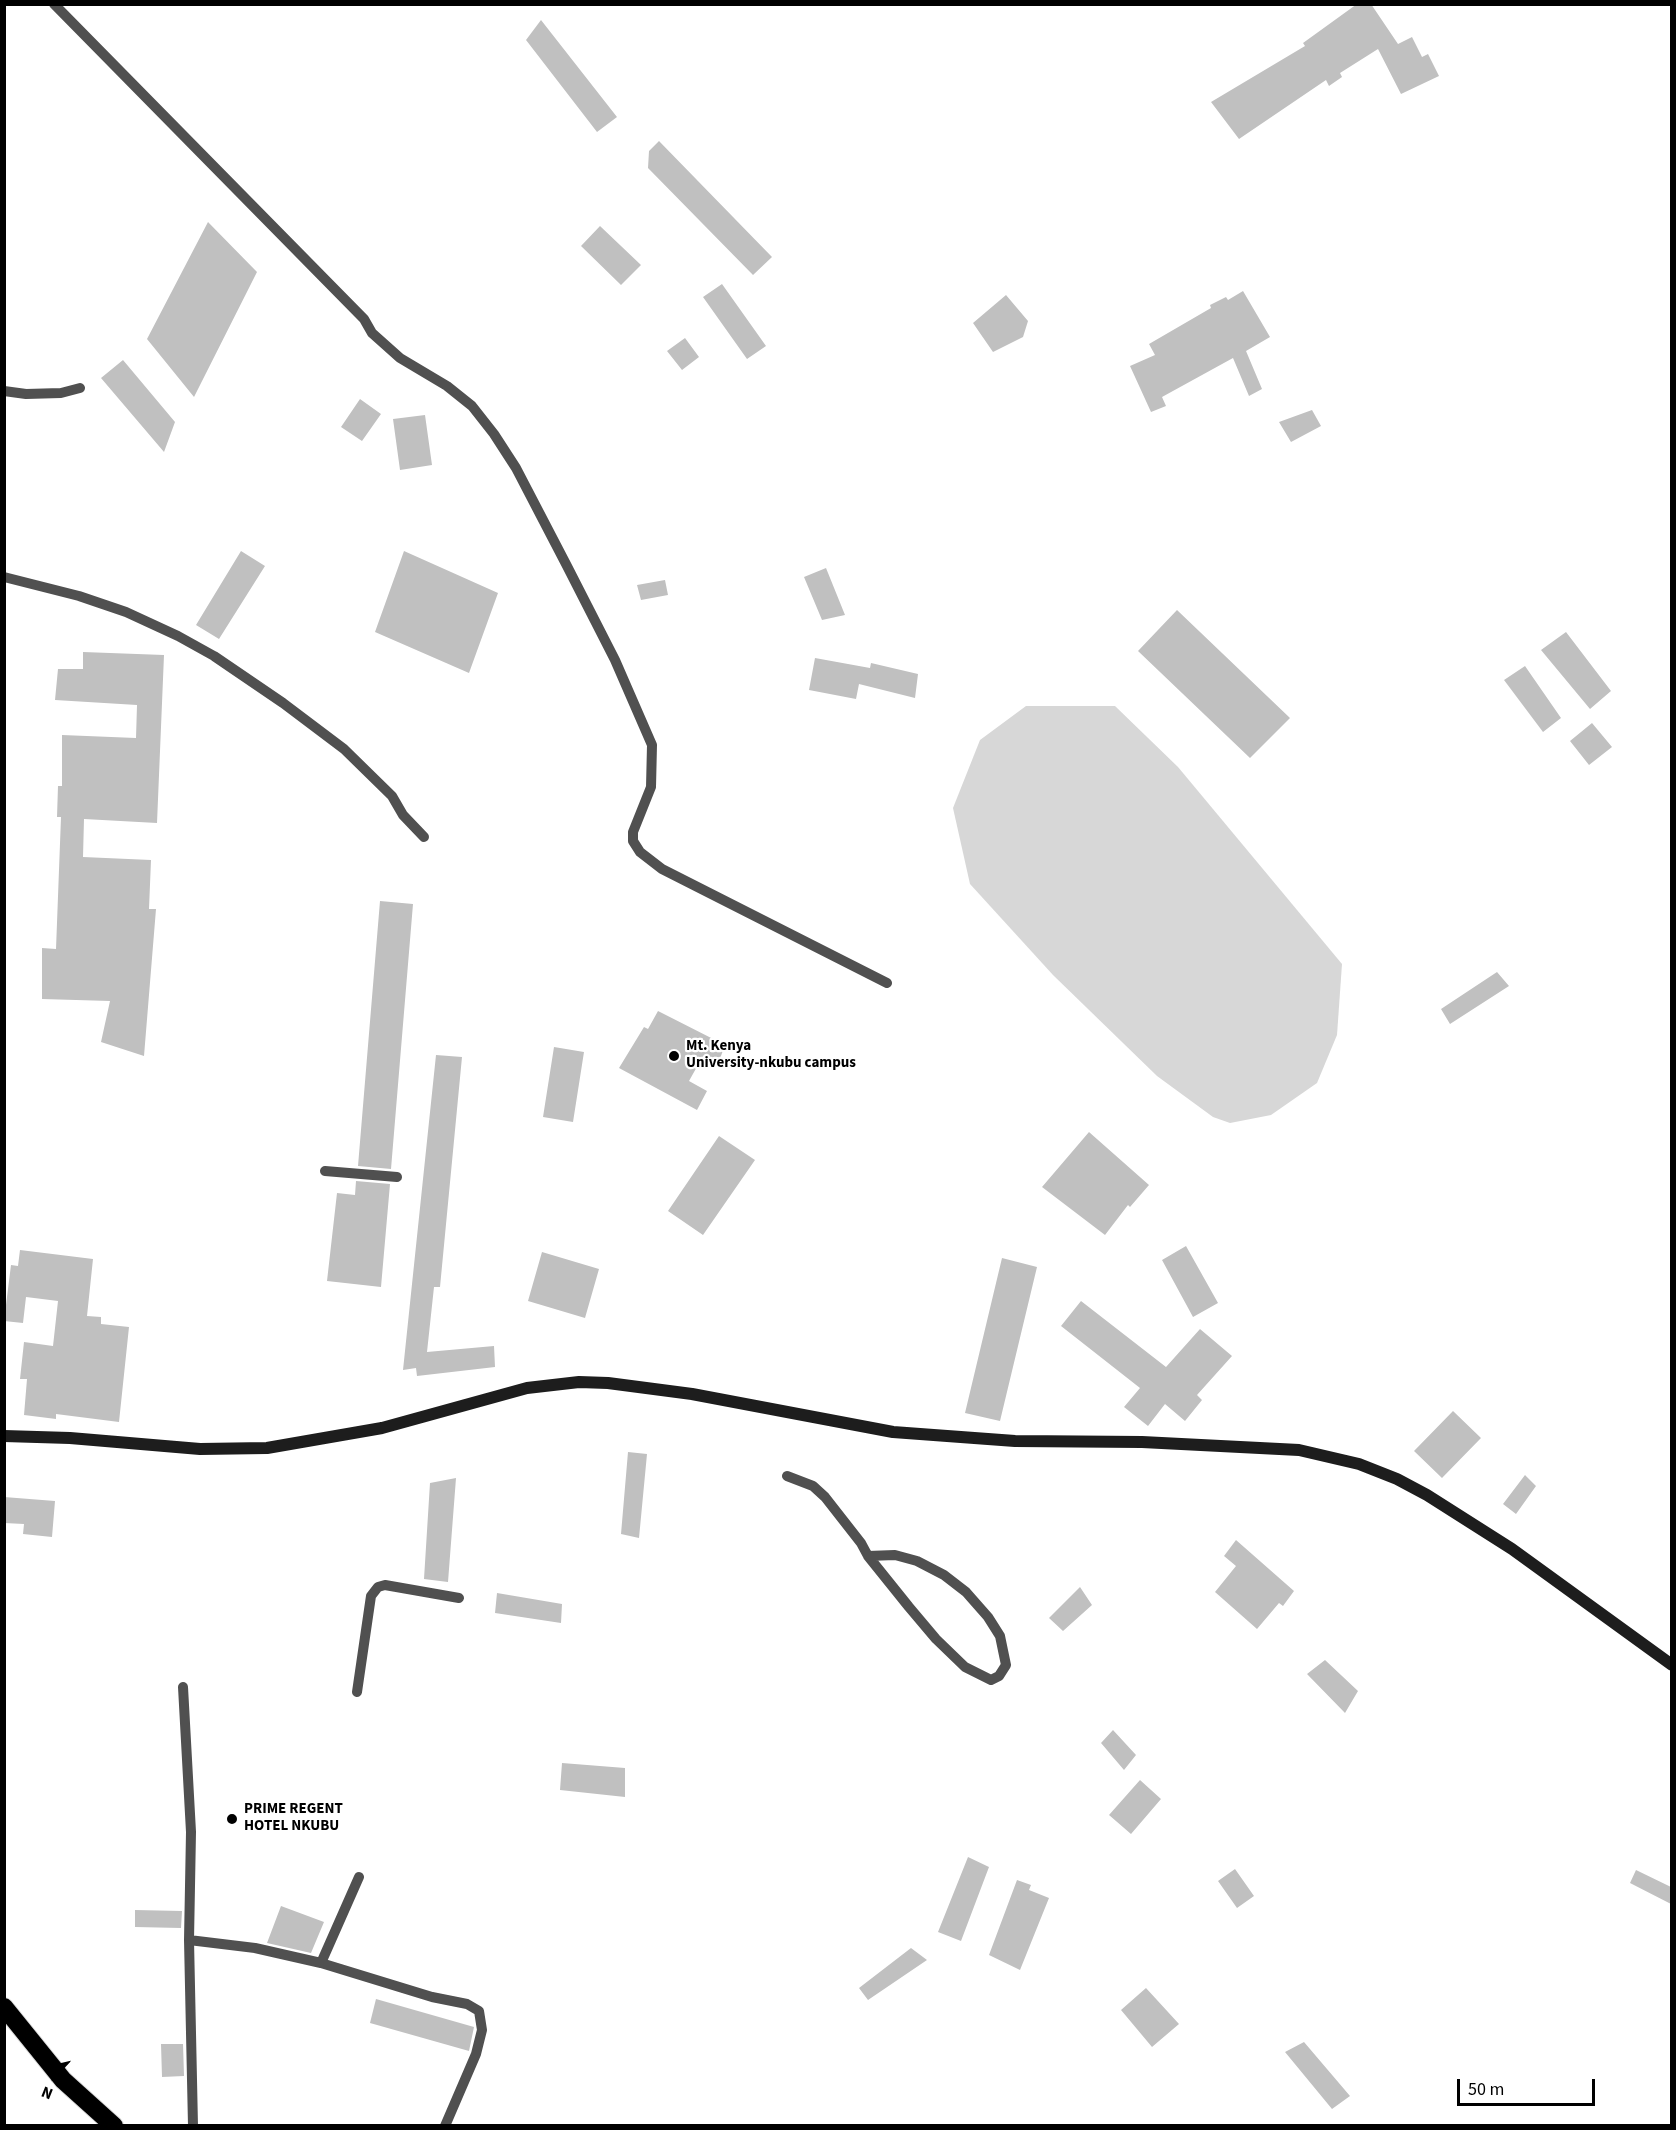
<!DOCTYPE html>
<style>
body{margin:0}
#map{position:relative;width:1676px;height:2130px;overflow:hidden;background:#fff;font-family:"Source Sans 3",sans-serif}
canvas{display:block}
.frame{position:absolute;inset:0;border:6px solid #000;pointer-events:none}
.north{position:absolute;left:24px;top:2046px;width:60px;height:60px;-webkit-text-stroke:4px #fff;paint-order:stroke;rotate:202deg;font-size:16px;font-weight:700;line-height:24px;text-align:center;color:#000}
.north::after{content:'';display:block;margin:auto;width:21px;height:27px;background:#000;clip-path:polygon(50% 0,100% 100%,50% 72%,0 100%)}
.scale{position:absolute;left:1457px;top:2079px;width:138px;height:27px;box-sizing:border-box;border:3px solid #000;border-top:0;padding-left:8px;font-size:18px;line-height:21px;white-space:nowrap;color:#000;-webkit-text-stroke:4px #fff;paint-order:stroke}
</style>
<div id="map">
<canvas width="1676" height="2130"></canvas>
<div class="frame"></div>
<div class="north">N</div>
<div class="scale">50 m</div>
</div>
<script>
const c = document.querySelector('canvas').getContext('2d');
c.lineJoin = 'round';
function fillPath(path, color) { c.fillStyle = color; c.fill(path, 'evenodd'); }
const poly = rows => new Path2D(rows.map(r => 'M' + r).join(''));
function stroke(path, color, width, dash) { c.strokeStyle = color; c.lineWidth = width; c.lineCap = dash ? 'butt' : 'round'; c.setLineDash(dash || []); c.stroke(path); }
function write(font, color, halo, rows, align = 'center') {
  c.font = font + ' "Source Sans 3",sans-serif'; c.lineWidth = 4.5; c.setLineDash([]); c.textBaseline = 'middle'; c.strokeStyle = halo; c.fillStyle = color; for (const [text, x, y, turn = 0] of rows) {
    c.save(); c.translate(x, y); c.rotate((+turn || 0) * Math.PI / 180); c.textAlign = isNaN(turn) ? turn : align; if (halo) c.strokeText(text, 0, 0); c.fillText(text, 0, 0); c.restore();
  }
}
const green = poly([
 [1026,706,1115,706,1178,767,1342,964,1337,1035,1317,1083,1271,1115,1230,1123,1213,1117,1157,1076,1053,975,970,884,953,808,980,740]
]);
const building = poly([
 [1357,4,1371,4,1398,44,1412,37,1422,57,1428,54,1439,76,1401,94,1378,49,1340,73,1342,77,1329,86,1326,80,1239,139,1211,102,1305,46,1303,43],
 [541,20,617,117,597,132,526,40],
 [659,141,772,257,753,275,648,168,649,151],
 [208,222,257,272,194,397,147,339],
 [600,226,641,265,621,285,581,246],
 [722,284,766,346,747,359,703,297],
 [1243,291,1270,337,1246,351,1262,389,1249,396,1233,358,1162,397,1166,406,1151,412,1130,366,1155,355,1149,344,1211,308,1210,305,1226,297,1228,300],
 [1006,295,1028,321,1023,337,993,352,973,323],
 [685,338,699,357,682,370,667,351],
 [123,360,175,422,164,452,101,378],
 [360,399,381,414,362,441,341,427],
 [1312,410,1321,426,1291,442,1279,422],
 [425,415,432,465,400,470,393,419],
 [241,551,265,566,219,639,196,625],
 [404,551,498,593,469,673,375,632],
 [826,568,845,615,822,620,804,577],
 [665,580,668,595,641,600,637,585],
 [1177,610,1290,718,1250,758,1138,651],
 [1566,632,1611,691,1590,709,1541,650],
 [83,652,164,655,157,823,84,819,83,857,151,860,149,909,156,909,144,1056,101,1042,110,1001,42,999,42,948,56,949,61,817,57,817,58,786,62,786,62,735,136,738,137,705,55,700,58,669,83,669],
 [815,658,870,668,871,663,918,674,915,698,859,684,856,699,809,690],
 [1525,666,1561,718,1543,732,1504,680],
 [1592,723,1612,747,1589,765,1570,741],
 [380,901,413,904,391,1169,358,1166],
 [1497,972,1509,986,1450,1024,1441,1009],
 [658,1011,725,1045,718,1064,703,1056,689,1081,707,1091,697,1110,619,1068,644,1027,648,1029],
 [554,1047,584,1052,573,1122,543,1117],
 [436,1055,462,1057,440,1287,434,1287,427,1352,494,1346,495,1367,417,1376,416,1368,403,1370],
 [1089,1132,1149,1185,1130,1207,1128,1205,1105,1235,1042,1187],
 [719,1136,755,1160,703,1235,668,1211],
 [356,1181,390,1184,381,1287,327,1281,337,1193,355,1195],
 [1186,1246,1218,1303,1193,1317,1162,1260],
 [20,1250,93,1259,87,1316,101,1317,101,1324,129,1327,119,1422,56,1414,56,1419,24,1415,27,1379,20,1379,24,1342,53,1346,58,1301,26,1297,23,1323,4,1321,11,1265,18,1266],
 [542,1252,599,1269,585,1318,528,1301],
 [1002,1258,1037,1267,1000,1421,965,1413],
 [1081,1301,1166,1367,1200,1329,1232,1356,1197,1395,1202,1400,1185,1421,1165,1404,1148,1426,1124,1407,1140,1388,1061,1326],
 [1453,1411,1481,1438,1442,1478,1414,1451],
 [628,1452,647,1454,639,1538,621,1534],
 [1525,1475,1536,1486,1516,1514,1503,1504],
 [456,1478,448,1582,424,1579,430,1483],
 [4,1497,55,1501,52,1537,23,1534,24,1524,4,1523],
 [1236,1540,1294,1591,1283,1606,1279,1603,1257,1629,1215,1592,1236,1566,1224,1556],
 [1080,1587,1092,1605,1063,1631,1049,1618],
 [497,1593,562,1604,561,1623,495,1613],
 [1325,1660,1358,1691,1345,1713,1307,1674],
 [1113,1730,1136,1755,1124,1770,1101,1743],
 [562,1763,625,1768,625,1797,560,1790],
 [1140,1780,1161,1799,1131,1834,1109,1815],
 [968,1857,989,1867,961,1941,938,1932],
 [1235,1869,1254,1896,1237,1908,1218,1881],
 [1636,1870,1671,1887,1671,1904,1630,1883],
 [1017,1880,1031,1885,1029,1890,1049,1898,1020,1970,989,1955],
 [281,1906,324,1922,311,1953,267,1943],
 [135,1910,182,1911,181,1928,135,1927],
 [911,1948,927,1960,868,2000,859,1988],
 [1146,1988,1179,2024,1152,2047,1121,2010],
 [376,1999,474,2027,469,2051,370,2023],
 [1304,2042,1350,2096,1332,2109,1285,2052],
 [161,2044,183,2044,184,2076,162,2077]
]);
const lane = poly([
 [54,4,364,319,372,333,400,358,447,386,472,406,494,434,516,468,567,566,615,660,652,745,651,787,633,832,633,841,640,852,662,869,887,983],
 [4,391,26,394,61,393,80,388],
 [4,577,79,596,126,612,178,636,214,656,283,703,344,749,392,796,403,815,424,837],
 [325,1171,397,1177],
 [787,1476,813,1486,825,1497,861,1543,868,1556,909,1607,936,1639,965,1667,991,1680,999,1676,1006,1665,1000,1636,988,1617,966,1592,944,1575,917,1561,895,1555,868,1556],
 [183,1687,191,1832,189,1940,193,2126],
 [357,1692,371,1596,378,1587,385,1585,459,1598],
 [189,1940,255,1948,321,1963,432,1997,467,2004,479,2011,482,2030,476,2054,445,2126],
 [321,1963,359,1877]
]);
const secondary = poly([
 [4,1436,70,1438,200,1449,267,1448,382,1428,527,1388,579,1382,608,1383,692,1394,893,1432,1015,1441,1142,1442,1299,1450,1359,1464,1397,1479,1427,1495,1512,1549,1672,1665]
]);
const highway = poly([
 [4,2007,63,2080,114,2126]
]);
const markers = [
 [674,1056,6,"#000"],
 [232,1819,6,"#000"]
];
const poiNames = [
 ["Mt. Kenya",686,1047],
 ["University-nkubu campus",686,1064],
 ["PRIME REGENT",244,1810],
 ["HOTEL NKUBU",244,1827]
];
fillPath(green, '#d7d7d7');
fillPath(building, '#c0c0c0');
stroke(highway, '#dbdbdb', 20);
stroke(lane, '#505050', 10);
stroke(secondary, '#1d1d1d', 12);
stroke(highway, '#000', 18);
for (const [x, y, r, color] of markers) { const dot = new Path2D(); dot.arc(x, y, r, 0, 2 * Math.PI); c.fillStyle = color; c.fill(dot); stroke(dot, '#fff', 2); }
write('bold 15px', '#000', '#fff', poiNames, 'left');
</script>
